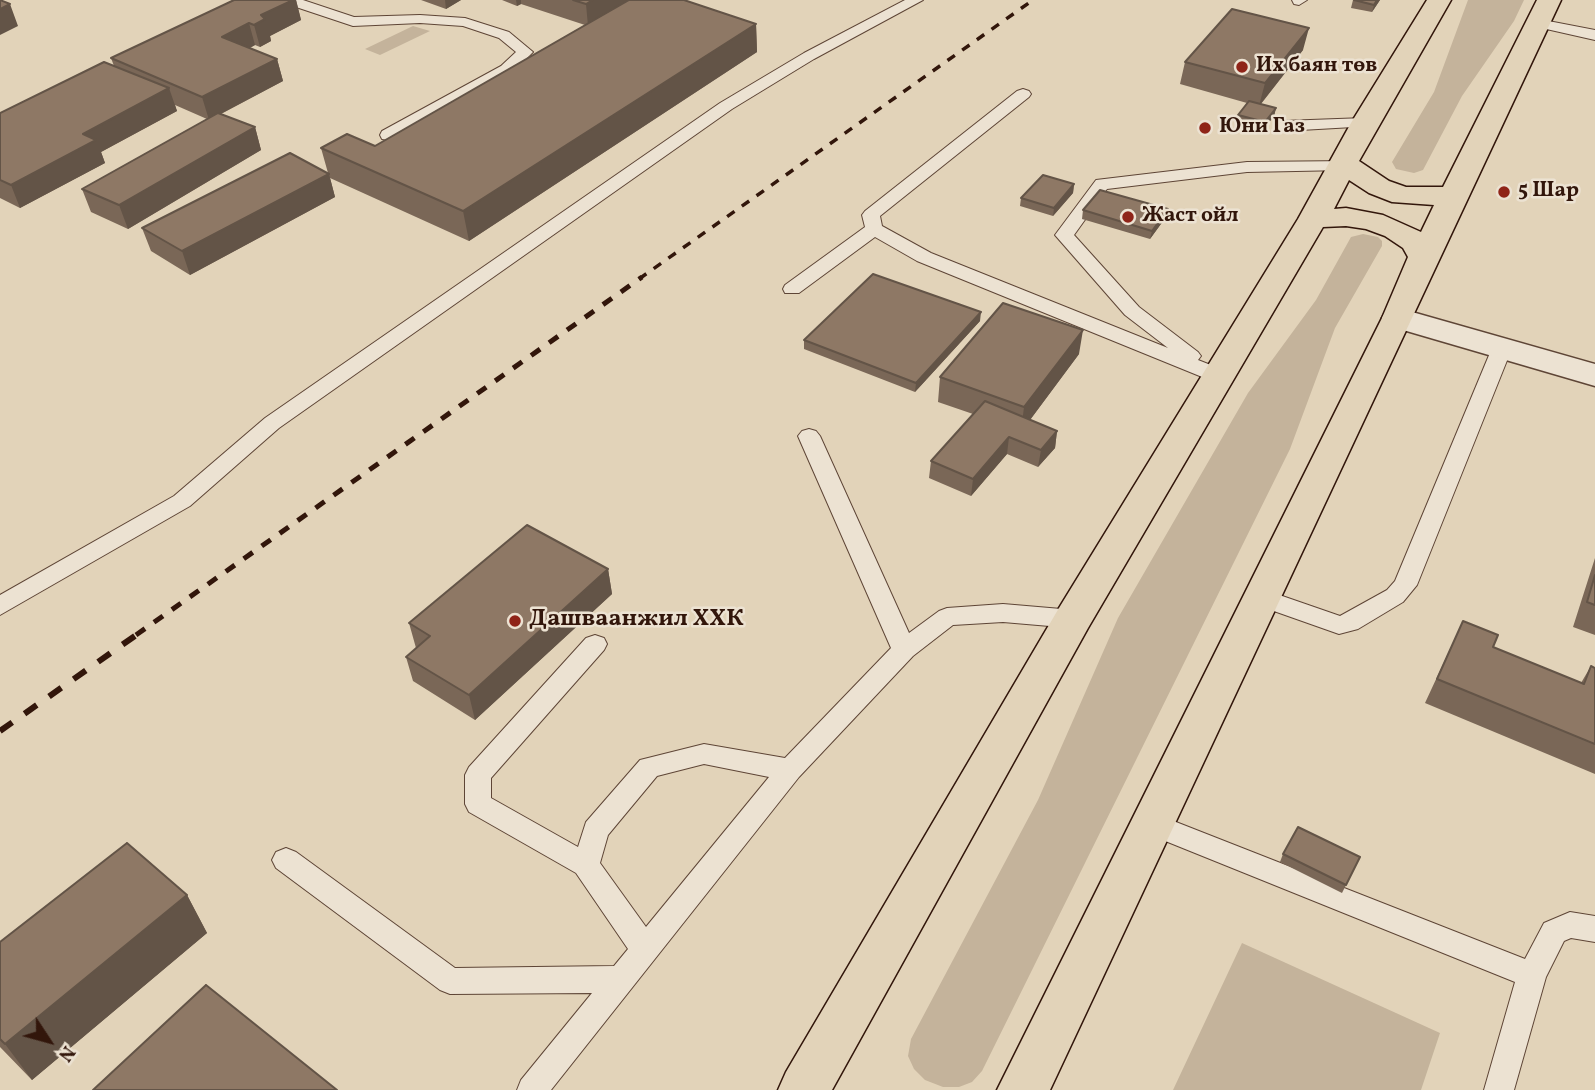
<!DOCTYPE html>
<meta charset="utf-8">
<style>
body{margin:0}
#map{position:relative;width:1595px;height:1090px;overflow:hidden;background:#e2d3b9;font-family:Vollkorn,serif}
canvas{display:block}
.north{position:absolute;left:14px;top:1006px;width:70px;height:70px;-webkit-text-stroke:5px #ece2d2;paint-order:stroke;rotate:126deg;font-size:19px;font-weight:700;line-height:28px;text-align:center;color:#32160b}
.north::after{content:'';display:block;margin:auto;width:24px;height:32px;background:#32160b;clip-path:polygon(50% 0,100% 100%,50% 72%,0 100%)}
</style>
<div id="map">
<canvas width="1595" height="1090"></canvas>
<div class="north">N</div>
</div>
<script>
const c = document.querySelector('canvas').getContext('2d');
c.lineJoin = 'round';
function fillPath(path, color) { c.fillStyle = color; c.fill(path, 'evenodd'); }
const poly = rows => new Path2D(rows.map(r => 'M' + r).join(''));
function stroke(path, color, width, dash) { c.strokeStyle = color; c.lineWidth = width; c.lineCap = dash ? 'butt' : 'round'; c.setLineDash(dash || []); c.stroke(path); }
function write(font, color, halo, rows, align = 'center') {
  c.font = font + ' Vollkorn,serif'; c.lineWidth = 5; c.setLineDash([]); c.textBaseline = 'middle'; c.strokeStyle = halo; c.fillStyle = color; for (const [text, x, y, turn = 0] of rows) {
    c.save(); c.translate(x, y); c.rotate((+turn || 0) * Math.PI / 180); c.textAlign = isNaN(turn) ? turn : align; if (halo) c.strokeText(text, 0, 0); c.fillText(text, 0, 0); c.restore();
  }
}
const green = poly([
 [1468,0,1524,0,1514,21,1462,96,1423,170,1414,173,1396,169,1392,162,1434,92],
 [413,26,430,31,380,55,365,49],
 [1363,234,1378,237,1382,241,1382,246,1335,328,1290,449,982,1071,972,1082,959,1087,943,1087,925,1080,914,1069,908,1056,911,1039,1038,800,1118,618,1248,393,1316,300,1351,237],
 [1242,943,1440,1033,1421,1090,1173,1090]
]);
const service = poly([
 [282,0,303,0,354,17,420,15,465,18,509,32,533,52,513,72,388,140,382,139,380,135,382,131,501,66,516,52,499,38,463,26,420,23,353,26,284,3,282,0],
 [905,0,923,0,814,59,732,109,279,428,190,506,0,615,0,595,174,496,265,418,720,103,804,53,905,0],
 [1292,0,1307,0,1299,5,1294,4,1292,0],
 [1538,19,1595,30,1595,40,1533,26,1531,23,1538,19],
 [1023,89,1029,91,1031,94,1029,97,880,216,882,226,931,253,1168,348,1125,315,1055,235,1096,180,1247,162,1351,161,1354,165,1351,169,1345,170,1247,172,1107,189,1074,235,1139,307,1198,352,1201,356,1198,360,1226,371,1229,376,1226,381,1212,381,917,261,875,237,799,293,785,293,783,289,785,285,865,227,862,215,865,211,1017,91,1023,89],
 [1365,118,1373,123,1371,126,1283,131,1275,126,1283,121,1365,118],
 [1502,342,1509,344,1512,348,1417,585,1403,602,1358,629,1339,634,1254,604,1250,598,1254,592,1262,589,1340,616,1387,590,1395,581,1492,348,1495,344,1502,342],
 [809,429,816,431,820,436,909,633,939,611,947,608,1003,604,1073,610,1081,613,1085,619,1081,625,1073,628,1003,622,953,625,913,656,799,777,551,1090,517,1090,521,1080,592,993,450,994,440,990,276,868,272,860,276,852,286,848,296,852,455,968,614,966,628,949,576,873,469,812,465,804,465,775,469,767,586,638,595,635,604,638,607,644,604,650,491,778,491,798,578,847,586,822,640,760,704,744,785,758,891,648,798,436,802,431,809,429],
 [704,764,769,777,646,927,600,863,608,835,657,776,704,764],
 [1153,813,1525,959,1544,923,1570,912,1595,916,1595,942,1571,938,1564,941,1546,977,1514,1090,1484,1090,1515,982,1143,832,1140,824,1143,816,1153,813]
]);
const minor = poly([
 [1398,308,1595,364,1595,386,1386,325,1382,318,1386,311,1398,308]
]);
const trunk = poly([
 [1427,0,1451,0,1359,161,1389,181,1406,187,1443,187,1537,0,1561,0,1050,1090,997,1090,1382,318,1408,257,1403,248,1385,236,1366,229,1346,226,1323,227,1088,628,832,1090,778,1090,786,1072,1059,608,1298,219,1351,123,1427,0],
 [1349,180,1369,193,1392,202,1434,205,1421,232,1383,215,1346,208,1334,209,1349,180]
]);
const railFar2 = poly([
 [639,279,1033,0]
]);
const railFar1 = poly([
 [136,635,642,277]
]);
const rail = poly([
 [0,731,139,633]
]);
const wall = poly([
 [234,0,296,0,301,20,270,36,271,41,260,47,255,45,250,48,277,59,283,81,221,114,255,127,261,150,128,229,91,212,82,189,207,119,175,105,177,111,101,152,105,163,20,208,0,198,0,113,114,66,111,58],
 [421,0,461,0,446,9],
 [502,0,684,0,756,24,757,52,469,241,330,178,335,197,190,275,151,251,142,228,328,173,321,148,375,146,585,25,521,4,517,6],
 [1353,0,1380,0,1372,12,1351,8],
 [1303,50,1261,104,1276,108,1274,116,1263,130,1236,123,1238,115,1247,103,1180,84,1185,62],
 [1074,184,1073,193,1053,216,1020,206,1021,198],
 [1168,209,1166,217,1150,239,1082,219,1083,210],
 [980,321,915,392,804,349,804,340],
 [1079,354,1030,420,1057,431,1055,448,1038,467,1007,454,971,496,929,478,931,461,973,414,938,402,940,377],
 [1595,558,1595,635,1573,627],
 [608,569,612,594,475,720,413,681,406,657,416,648,409,623],
 [1463,621,1493,647,1581,683,1591,666,1595,668,1595,774,1425,703],
 [1283,854,1360,857,1342,893,1280,862],
 [187,895,207,933,32,1080,0,1047,0,942]
]);
const shadedWall = poly([
 [293,0,296,0,301,20,270,36,271,41,260,47,254,25,261,15],
 [445,0,461,0,446,9],
 [516,0,521,0,521,4,517,6],
 [593,0,630,0,588,26,586,4],
 [1377,0,1380,0,1372,12,1374,5],
 [10,4,18,26,0,35,0,9],
 [249,23,255,45,228,59,222,37],
 [756,24,757,52,469,241,463,211],
 [1309,28,1303,50,1259,106,1265,83],
 [277,59,283,81,209,120,202,97],
 [169,88,177,111,101,152,105,163,20,208,11,185,83,134],
 [1276,108,1274,116,1263,130,1265,122],
 [255,127,261,150,128,229,119,205],
 [329,174,335,197,190,275,182,251],
 [1074,184,1073,193,1053,216,1054,208],
 [1168,209,1166,217,1150,239,1152,231],
 [981,312,980,321,915,392,916,383],
 [1083,330,1079,354,1021,432,1024,407],
 [1057,431,1055,448,1038,467,1041,450],
 [1009,437,1007,454,971,496,973,479],
 [608,569,612,594,475,720,469,695],
 [187,895,207,933,32,1080,5,1044]
]);
const building = poly([
 [0,0,10,4,0,9,0,0],
 [234,0,293,0,261,15,265,19,254,25,249,23,222,37,277,59,202,97,111,58,234,0],
 [573,0,593,0,586,4,573,0],
 [629,0,684,0,756,24,463,211,321,148,347,134,375,146,629,0],
 [1354,0,1377,0,1374,5,1354,0],
 [1232,9,1309,28,1265,83,1185,62,1232,9],
 [104,62,169,88,83,134,96,140,11,185,0,180,0,113,104,62],
 [1249,101,1276,108,1265,122,1238,115,1249,101],
 [218,113,255,127,119,205,82,189,218,113],
 [290,153,329,174,182,251,142,228,290,153],
 [1043,175,1074,184,1054,208,1021,198,1043,175],
 [1100,190,1168,209,1152,231,1083,210,1100,190],
 [873,274,981,312,916,383,804,340,873,274],
 [1003,303,1083,330,1024,407,940,377,1003,303],
 [985,401,1057,431,1041,450,1009,437,973,479,931,461,985,401],
 [527,525,608,569,469,695,406,657,430,636,409,623,527,525],
 [1595,575,1595,605,1587,602,1595,575],
 [1463,621,1498,635,1493,647,1584,684,1591,666,1595,668,1595,744,1437,679,1463,621],
 [1298,827,1360,857,1346,885,1283,854,1298,827],
 [127,843,187,895,5,1044,0,1039,0,942,127,843],
 [206,985,337,1090,93,1090,206,985]
]);
const markers = [
 [1242,67,7,"#8f2418"],
 [1205,128,7,"#8f2418"],
 [1504,192,7,"#8f2418"],
 [1128,217,7,"#8f2418"],
 [515,621,7,"#8f2418"]
];
const farPoinames = [
 ["Их баян төв",1256,67],
 ["Юни Газ",1219,128],
 ["5 Шар",1518,192],
 ["Жаст ойл",1142,217]
];
const poiNames = [
 ["Дашваанжил ХХК",529,621]
];
fillPath(green, '#c4b39b');
stroke(service, '#5e4536', 2);
stroke(minor, '#5e4536', 3);
stroke(trunk, '#32160b', 3);
fillPath(service, '#ece2d2');
fillPath(minor, '#ece2d2');
fillPath(trunk, '#e2d3b9');
stroke(railFar2, '#32160b', 3.5, [9, 9]);
stroke(railFar1, '#32160b', 5, [11, 11]);
stroke(rail, '#32160b', 6, [15, 15]);
fillPath(wall, '#7a6757');
fillPath(shadedWall, '#635447');
fillPath(building, '#8e7865');
stroke(building, '#635447', 2);
for (const [x, y, r, color] of markers) { const dot = new Path2D(); dot.arc(x, y, r, 0, 2 * Math.PI); c.fillStyle = color; c.fill(dot); stroke(dot, '#ece2d2', 2.5); }
write('bold 21px', '#32160b', '#ece2d2', farPoinames, 'left');
write('bold 24px', '#32160b', '#ece2d2', poiNames, 'left');
</script>
